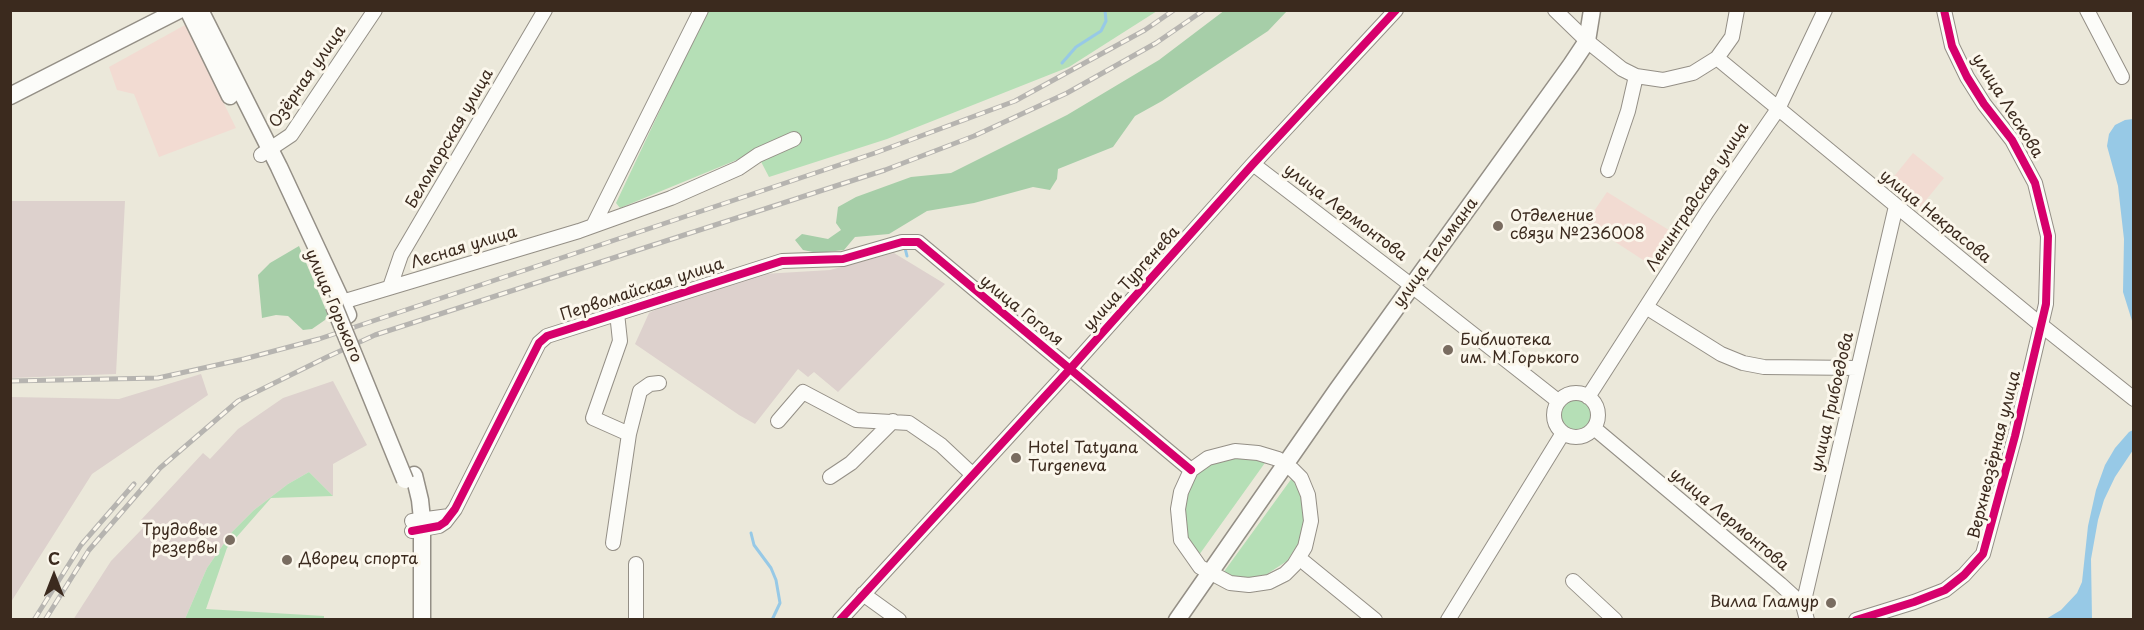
<!DOCTYPE html>
<meta charset="utf-8">
<style>
body{margin:0}
#map{position:relative;width:2144px;height:630px;overflow:hidden;background:#ebe8da;font-family:"Playpen Sans",sans-serif}
canvas{display:block}
.frame{position:absolute;inset:0;border:12px solid #3b2a1e;pointer-events:none}
.north{position:absolute;left:24px;top:546px;width:60px;height:60px;-webkit-text-stroke:4px #fbf7ec;paint-order:stroke;rotate:0deg;font-size:16px;font-weight:700;line-height:24px;text-align:center;color:#3b2a1e}
.north::after{content:'';display:block;margin:auto;width:21px;height:27px;background:#3b2a1e;clip-path:polygon(50% 0,100% 100%,50% 72%,0 100%)}
</style>
<div id="map">
<canvas width="2144" height="630"></canvas>
<div class="frame"></div>
<div class="north">С</div>
</div>
<script>
const c = document.querySelector('canvas').getContext('2d');
c.lineJoin = 'round';
function fillPath(path, color) { c.fillStyle = color; c.fill(path, 'evenodd'); }
const poly = rows => new Path2D(rows.map(r => 'M' + r).join(''));
function stroke(path, color, width, dash) { c.strokeStyle = color; c.lineWidth = width; c.lineCap = dash ? 'butt' : 'round'; c.setLineDash(dash || []); c.stroke(path); }
function write(font, color, halo, rows, align = 'center') {
  c.font = font + ' "Playpen Sans",sans-serif'; c.lineWidth = 6; c.setLineDash([]); c.textBaseline = 'middle'; c.strokeStyle = halo; c.fillStyle = color; for (const [text, x, y, turn = 0] of rows) {
    c.save(); c.translate(x, y); c.rotate((+turn || 0) * Math.PI / 180); c.textAlign = isNaN(turn) ? turn : align; if (halo) c.strokeText(text, 0, 0); c.fillText(text, 0, 0); c.restore();
  }
}
const built = poly([
 [185,25,236,128,159,157,134,94,117,90,109,67],
 [1913,153,1944,178,1918,210,1887,185],
 [1607,192,1677,235,1657,269,1586,223]
]);
const industrial = poly([
 [11,201,125,201,116,374,11,378],
 [894,253,945,284,838,392,814,372,808,377,798,369,755,424,739,415,635,344,649,313,688,293,763,274,830,270],
 [201,374,208,395,92,474,11,602,11,397,119,399],
 [333,381,367,445,333,464,333,496,309,472,288,484,254,510,232,532,207,568,185,619,73,620,111,561,143,528,141,520,203,453,210,459,238,429,283,398]
]);
const green = poly([
 [707,11,1157,11,1069,67,887,139,769,177,756,152,620,208,616,203],
 '1560 416a16 16 0 1 1 32 0a16 16 0 1 1-32 0Z',
 [1228,456,1267,460,1199,555,1190,545,1185,525,1184,509,1188,489,1197,472,1213,461],
 [309,472,333,496,271,498,227,548,206,609,324,616,324,619,185,619,207,568,232,532,254,510,288,484],
 [1292,478,1299,491,1304,512,1303,528,1298,544,1287,561,1264,576,1243,579,1223,573]
]);
const forest = poly([
 [1225,10,1287,11,1268,31,1162,101,1135,116,1113,147,1058,169,1057,179,1050,190,1033,187,974,203,927,211,889,234,855,237,844,250,818,253,803,250,795,240,802,234,828,239,841,230,836,223,838,207,856,197,911,177,951,173,1067,115,1159,60],
 [299,246,328,315,325,320,312,329,303,330,288,316,276,315,262,318,258,275,270,263]
]);
const water = poly([
 [2133,119,2134,119,2133,324,2123,292,2124,239,2120,204,2118,186,2107,146,2109,134,2115,125,2125,120],
 [2133,430,2133,450,2115,477,2104,500,2098,520,2091,559,2092,619,2046,619,2061,610,2077,593,2082,582,2088,526,2096,490,2105,465,2115,448,2129,432]
]);
const stream = poly([
 [1062,63,1076,47,1101,31,1106,21,1105,10],
 [905,248,907,256],
 [751,533,754,545,771,568,776,580,780,603,772,620]
]);
const minor = poly([
 [1555,10,1587,41,1622,69,1636,76,1663,80,1693,73,1717,58,1732,37,1737,10],
 [2087,10,2122,77],
 [1717,58,2041,325,2134,399],
 [261,155,291,135,375,10],
 [1253,164,1403,279,1558,401],
 [1608,170,1628,111,1636,76],
 [594,224,701,10],
 [390,287,401,255,545,10],
 [342,302,579,231,671,198,739,168,758,155,794,139],
 [1646,307,1721,354,1743,363,1764,367,1858,368],
 '1554 415a22 22 0 1 1 44 0a22 22 0 1 1-44 0Z',
 [1588,397,1707,212,1778,109,1825,10],
 [778,421,803,392,856,420,909,423,941,445,973,475],
 [1594,428,1780,584,1803,605,1807,620],
 [629,434,640,391,650,384,659,383],
 [1235,451,1258,453,1278,459,1293,470,1301,478,1308,495,1311,521,1305,547,1294,565,1285,574,1269,582,1249,585,1230,583,1200,567,1181,540,1178,509,1181,492,1191,470,1208,458,1235,451],
 [830,477,851,463,893,421],
 [412,521,449,516],
 [412,531,439,526,445,522,455,509,539,343,547,336,782,261,843,259,902,242,918,242,1191,470],
 [613,543,629,434,593,418,620,341,617,313],
 [1299,558,1375,620],
 [636,564,636,620],
 [1573,581,1615,620],
 [863,594,899,620],
 [1803,605,1896,206],
 [840,620,1070,369,1253,164,1396,10],
 [1448,620,1563,433],
 [1856,620,1914,602,1945,590,1964,575,1983,554,2015,436,2046,304,2048,236,2035,183,2012,140,1984,104,1967,77,1952,46,1944,10]
]);
const major = poly([
 [188,10,230,96],
 [200,10,279,167,348,315],
 [10,96,179,10],
 [414,475,420,500,422,519,422,620],
 [1177,620,1337,390,1571,65,1587,41,1592,10]
]);
const rail = poly([
 [10,381,158,378,244,359,319,339,875,153,1015,101,1145,30,1174,10],
 [34,620,81,545,134,484],
 [45,620,89,550,160,468,238,401,327,357,375,335,885,170,974,136,1067,93,1156,43,1204,10]
]);
const majorBridge = poly([
 [334,306,405,480]
]);
const cycleway = poly([
 [412,531,439,526,445,522,455,509,539,343,547,336,782,261,843,259,902,242,918,242,1191,470],
 [840,620,1070,369,1253,164,1396,10],
 [1856,620,1914,602,1945,590,1964,575,1983,554,2015,436,2046,304,2048,236,2035,183,2012,140,1984,104,1967,77,1952,46,1944,10]
]);
const markers = [
 [1498,226,6,"#796c60"],
 [1448,350,6,"#796c60"],
 [1016,458,6,"#796c60"],
 [230,540,6,"#796c60"],
 [287,560,6,"#796c60"],
 [1831,603,6,"#796c60"]
];
const streetNames = [
 ["Озёрная улица",308,77,-55],
 ["улица Лескова",2007,106,58],
 ["Беломорская улица",450,139,-60],
 ["Ленинградская улица",1698,197,-57],
 ["улица Лермонтова",1345,213,37],
 ["улица Некрасова",1935,217,39],
 ["Лесная улица",464,248,-17],
 ["улица Тельмана",1436,253,-54],
 ["улица Тургенева",1132,279,-48],
 ["Первомайская улица",642,290,-18],
 ["улица Горького",333,306,67],
 ["улица Гоголя",1021,311,39],
 ["улица Грибоедова",1833,402,-77],
 ["Верхнеозёрная улица",1995,455,-76],
 ["улица Лермонтова",1729,520,40]
];
const poiNames = [
 ["Отделение",1510,217],
 ["связи №236008",1510,235],
 ["Библиотека",1460,341],
 ["им. М.Горького",1460,359],
 ["Hotel Tatyana",1028,449],
 ["Turgeneva",1028,467],
 ["Трудовые",218,531,"right"],
 ["резервы",218,549,"right"],
 ["Дворец спорта",299,560],
 ["Вилла Гламур",1819,603,"right"]
];
fillPath(built, '#f2dbd2');
fillPath(industrial, '#ddd1cd');
fillPath(green, '#b5dfb6');
fillPath(forest, '#a6cea8');
fillPath(water, '#97c9e6');
stroke(stream, '#97c9e6', 3);
stroke(minor, '#948f86', 16);
stroke(major, '#948f86', 19);
stroke(minor, '#fcfcf9', 14);
stroke(major, '#fcfcf9', 16);
stroke(rail, '#b6b4b0', 5);
stroke(rail, '#fbf7ec', 3, [9]);
stroke(majorBridge, '#948f86', 19, []);
stroke(majorBridge, '#fcfcf9', 16);
stroke(cycleway, '#d6006c', 8);
for (const [x, y, r, color] of markers) { const dot = new Path2D(); dot.arc(x, y, r, 0, 2 * Math.PI); c.fillStyle = color; c.fill(dot); stroke(dot, '#fbf7ec', 2); }
write('16px', '#3b2a1e', '#fbf7ec', streetNames);
write('16px', '#3b2a1e', '#fbf7ec', poiNames, 'left');
</script>
